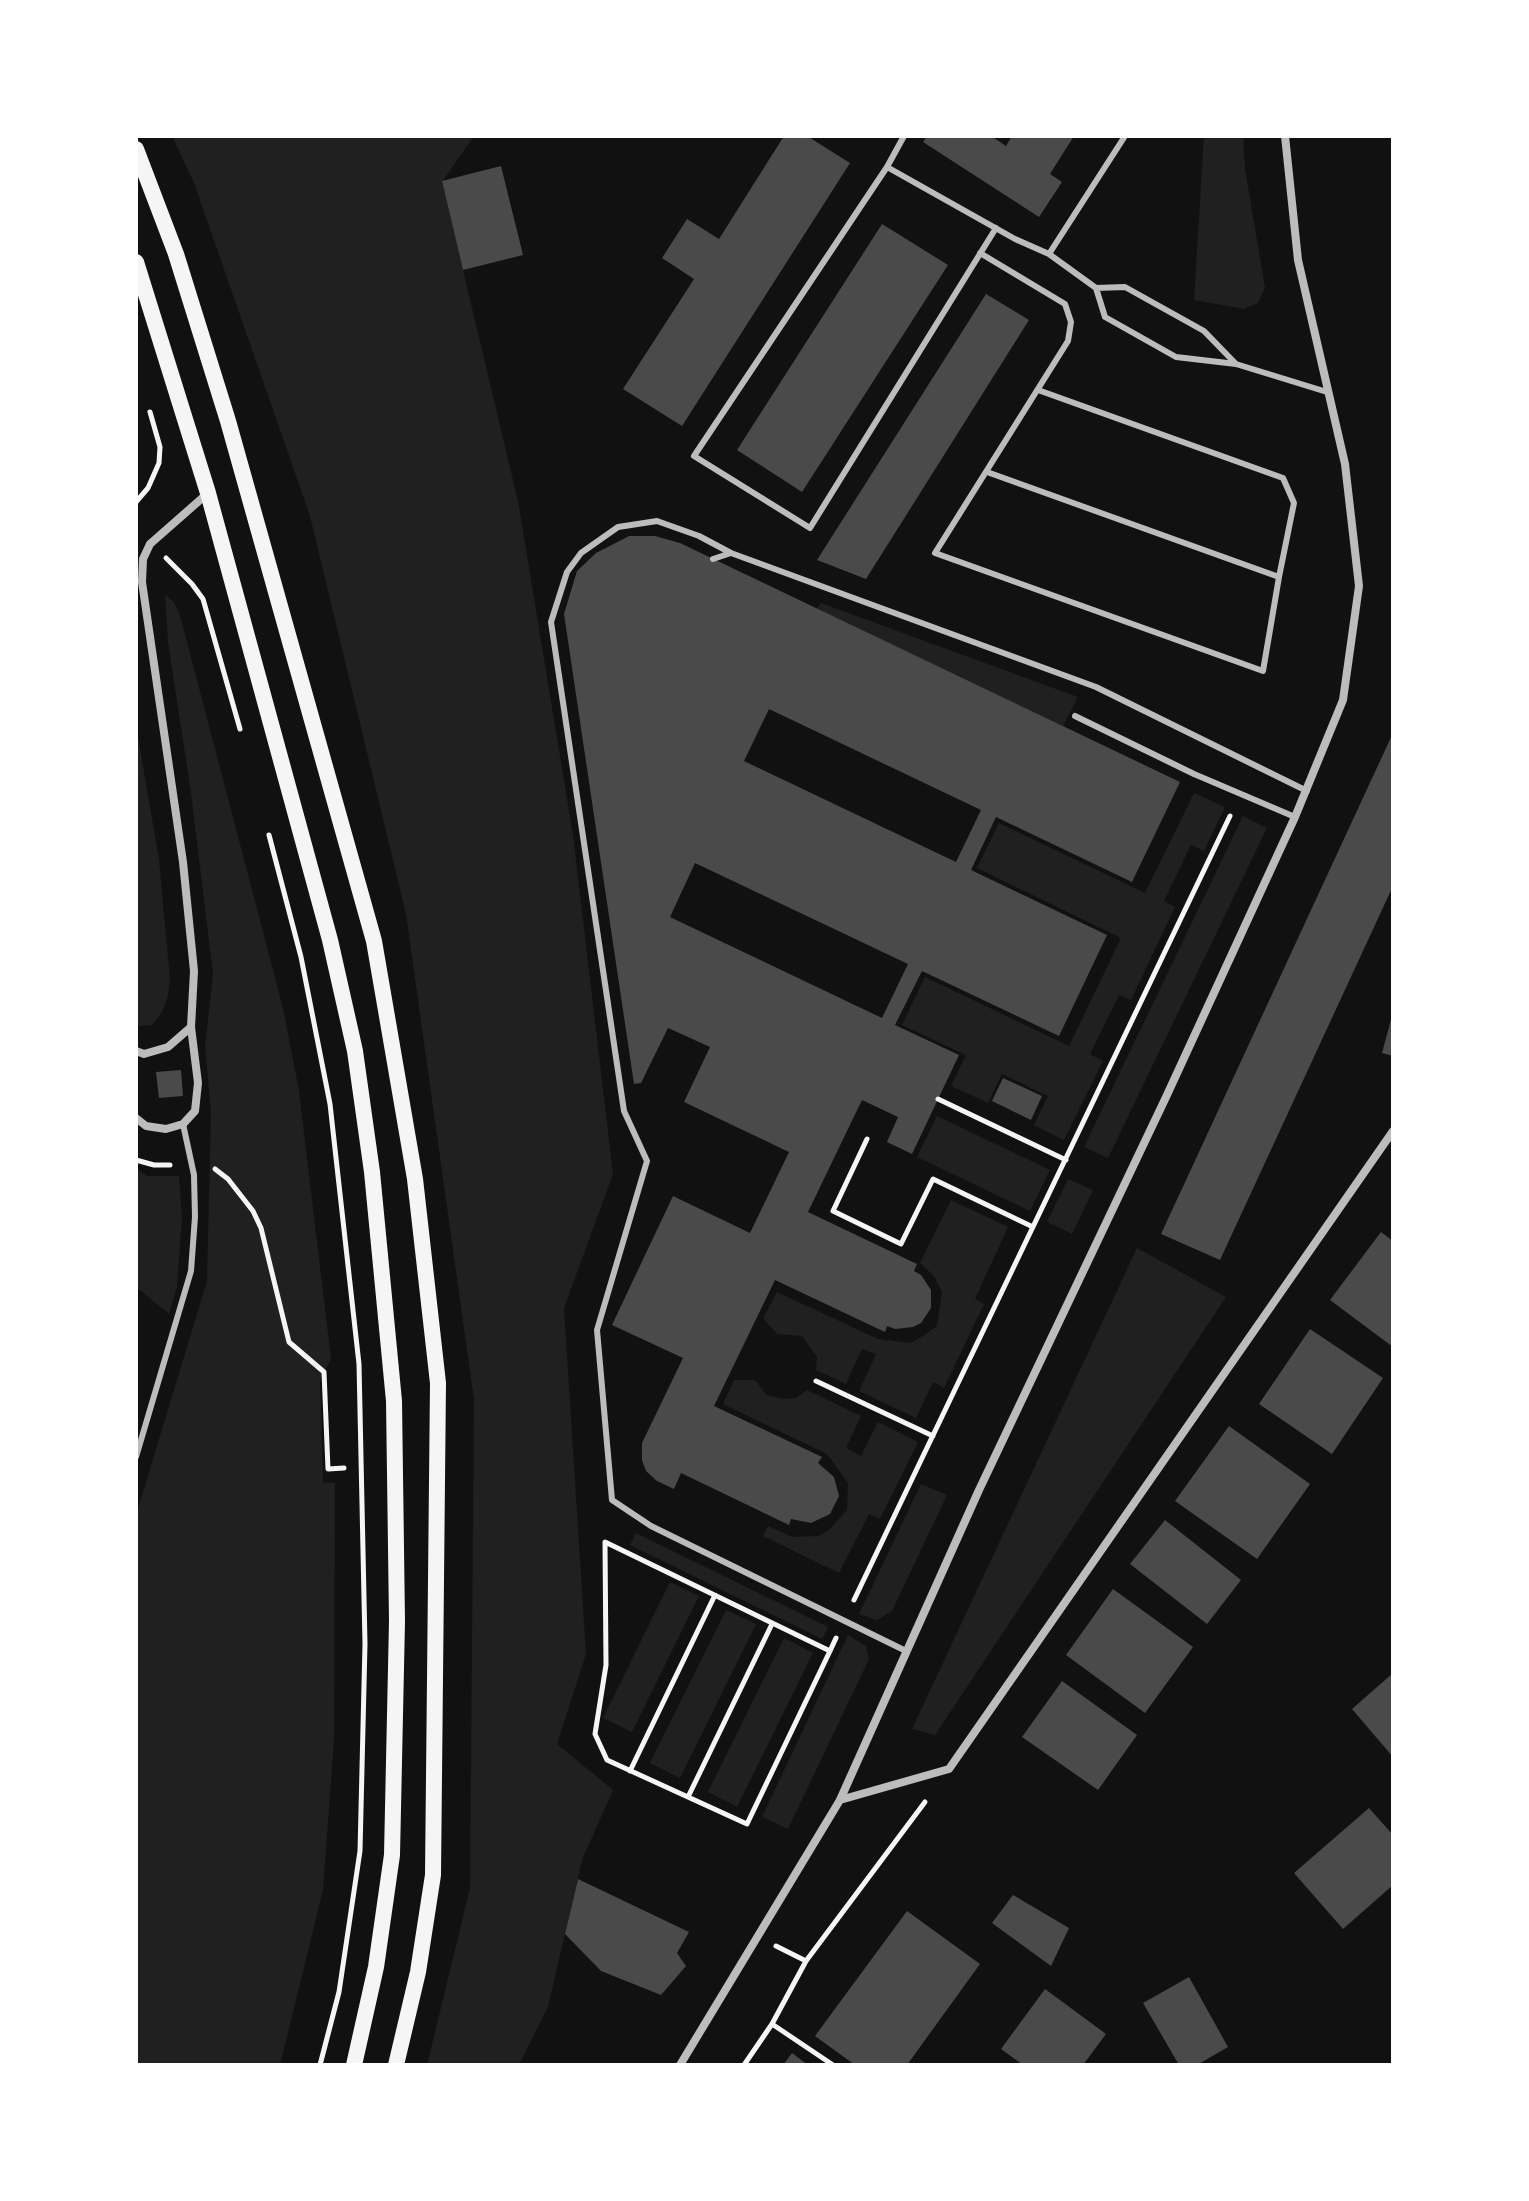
<!DOCTYPE html>
<style>
body{margin:0}
#map{position:relative;width:1529px;height:2201px;overflow:hidden;background:#111;font-family:"Fira Sans",sans-serif}
canvas{display:block}
.frame{position:absolute;inset:0;border:138px solid #fff;pointer-events:none}
</style>
<div id="map">
<canvas width="1529" height="2201"></canvas>
<div class="frame"></div>
</div>
<script>
const c = document.querySelector('canvas').getContext('2d');
c.lineJoin = 'round';
function fillPath(path, color) { c.fillStyle = color; c.fill(path, 'evenodd'); }
const poly = rows => new Path2D(rows.map(r => 'M' + r).join(''));
function stroke(path, color, width, dash) { c.strokeStyle = color; c.lineWidth = width; c.lineCap = dash ? 'butt' : 'round'; c.setLineDash(dash || []); c.stroke(path); }
const green = poly([
 [172,136,474,136,442,182,518,501,573,835,613,1174,564,1308,586,1654,557,1744,613,1790,582,1860,548,2007,519,2065,427,2065,470,1888,474,1400,406,914,310,516,194,183],
 [1204,136,1243,136,1245,169,1265,288,1258,303,1244,309,1194,300],
 [165,595,174,602,181,619,283,1008,299,1091,331,1359,320,1380,323,1482,335,1483,334,1740,323,1890,280,2065,136,2065,136,1515,207,1281,211,1111,205,1046,213,974,191,793,168,642],
 [821,603,1078,697,1063,726,817,609],
 [136,725,159,860,170,979,168,996,162,1012,152,1025,136,1026],
 [1194,793,1225,807,1204,851,1191,845,1164,901,1175,907,1131,1000,1119,995,1090,1054,1103,1061,1064,1140,1034,1125,1048,1096,1002,1074,988,1103,951,1086,966,1055,902,1025,925,977,1069,1046,1121,938,977,868,999,823,1145,893],
 [1243,816,1267,828,1108,1158,1084,1147],
 [937,1116,1050,1170,1030,1211,917,1157],
 [136,1169,147,1176,179,1176,182,1217,177,1287,169,1314,136,1287],
 [1068,1179,1093,1190,1072,1234,1047,1222],
 [951,1200,1008,1227,975,1299,984,1304,944,1388,933,1382,916,1418,859,1391,876,1354,862,1349,846,1384,816,1370,817,1357,802,1336,777,1334,763,1318,777,1292,878,1339,910,1343,923,1336,937,1326,942,1292,934,1276,920,1263],
 [1137,1248,1226,1297,935,1735,912,1729],
 [734,1380,755,1380,766,1395,784,1399,796,1398,807,1390,861,1416,846,1448,861,1456,878,1422,918,1442,880,1519,869,1514,839,1573,763,1536,768,1526,792,1537,818,1536,829,1530,847,1510,848,1483,827,1454,723,1404],
 [921,1484,947,1495,892,1611,877,1620,859,1614],
 [636,1533,828,1627,822,1639,630,1545],
 [670,1582,699,1596,632,1732,603,1718],
 [726,1610,756,1624,680,1778,650,1763],
 [848,1635,866,1646,869,1659,788,1829,762,1817],
 [784,1638,813,1653,737,1807,708,1792]
]);
const building = poly([
 [784,136,807,136,850,163,682,426,623,389,694,279,662,258,687,219,719,239],
 [927,136,991,136,1006,146,1012,136,1074,136,1050,174,1062,182,1039,217,923,142],
 [501,166,523,255,463,270,442,181],
 [882,224,948,265,802,492,737,450],
 [986,294,1029,320,866,579,817,560],
 [629,536,655,536,680,543,1180,782,1132,882,996,817,971,870,1107,935,1059,1036,922,971,895,1025,959,1055,912,1154,887,1142,898,1117,862,1100,808,1212,917,1264,914,1271,921,1275,931,1290,931,1308,921,1323,913,1327,895,1329,887,1326,885,1332,775,1280,714,1406,822,1457,818,1463,834,1477,839,1496,830,1514,811,1523,791,1519,789,1525,681,1473,674,1489,657,1481,646,1471,642,1460,642,1443,683,1358,612,1325,673,1196,750,1233,789,1152,684,1102,710,1047,668,1028,641,1083,634,1084,564,614,577,571,596,553],
 [769,709,981,810,956,862,744,761],
 [695,863,908,964,882,1018,670,917],
 [1393,733,1393,886,1220,1260,1161,1234],
 [1392,1016,1393,1016,1393,1056,1382,1053],
 [181,1070,183,1096,159,1098,156,1072],
 [1003,1078,1042,1096,1031,1120,992,1101],
 [1381,1232,1393,1241,1393,1347,1330,1300],
 [1310,1329,1383,1378,1332,1454,1259,1404],
 [1229,1426,1310,1484,1257,1559,1175,1501],
 [1165,1520,1241,1580,1207,1624,1130,1564],
 [1113,1589,1193,1647,1145,1713,1066,1655],
 [1393,1673,1393,1757,1352,1709],
 [1062,1681,1137,1735,1098,1790,1022,1737],
 [1369,1808,1393,1835,1393,1885,1343,1929,1294,1873],
 [578,1879,689,1932,677,1953,686,1966,661,1995,601,1971,565,1934],
 [1013,1895,1069,1928,1051,1966,992,1923],
 [907,1911,980,1964,907,2065,855,2065,815,2036],
 [1189,1977,1228,2047,1197,2065,1179,2065,1143,2003],
 [1045,1989,1106,2034,1083,2065,1023,2065,1001,2049],
 [792,2053,808,2065,783,2065]
]);
const path = poly([
 [136,502,148,488,159,463,160,447,150,412],
 [166,558,192,584,203,599,240,729],
 [269,835,301,957,330,1104,359,1364,365,1644,360,1851,339,1992,320,2065],
 [938,1099,1066,1160],
 [867,1139,833,1211,901,1244,933,1179,1033,1227],
 [136,1160,154,1165,170,1165],
 [215,1169,228,1179,253,1211,261,1228,289,1342,324,1372,328,1469,344,1468],
 [816,1381,933,1436],
 [854,1600,1230,816],
 [830,1651,605,1542,606,1665,595,1734,607,1760,747,1824,830,1651,836,1638],
 [630,1771,715,1595],
 [688,1797,772,1624],
 [776,1946,806,1961,772,2024,833,2065],
 [806,1961,925,1802],
 [744,2065,772,2024]
]);
const service = poly([
 [887,167,904,136],
 [996,228,810,528,694,456,887,167,1015,239,1049,254,1096,288,1125,287,1204,331,1236,364],
 [980,253,1065,304,1071,322,1068,341,935,553,1263,671,1279,577,987,472],
 [1049,254,1125,136],
 [1096,288,1105,317,1176,357,1236,364,1327,392],
 [1038,390,1283,478,1294,503,1279,577],
 [731,553,699,536,657,521,618,527,581,553,567,572,551,622,624,1111,647,1161,597,1330,612,1500,651,1526,906,1651],
 [713,559,731,553,1096,687,1307,791],
 [1075,716,1194,774,1295,817],
 [136,1457,191,1271,195,1217,194,1175,183,1124]
]);
const minor = poly([
 [136,1051,144,1054,168,1047,191,1027],
 [136,1118,146,1126,166,1129,183,1124,195,1111,198,1083,191,1027,194,971,183,862,142,582,143,559,150,544,208,493],
 [840,1800,949,1769,1393,1131],
 [680,2065,840,1800,979,1490,1167,1095,1295,817,1343,700,1359,586,1345,464,1298,260,1285,136]
]);
const secondary = poly([
 [136,149,176,254,228,421,374,941,415,1179,438,1383,433,1875,418,1972,396,2065],
 [136,262,208,493,330,940,355,1051,372,1172,394,1401,397,1621,392,1855,376,1967,354,2065]
]);
fillPath(green, '#202020');
fillPath(building, '#4a4a4a');
stroke(path, '#f5f5f5', 5);
stroke(service, '#bcbcbc', 6);
stroke(minor, '#bcbcbc', 8);
stroke(secondary, '#f5f5f5', 16);
</script>
